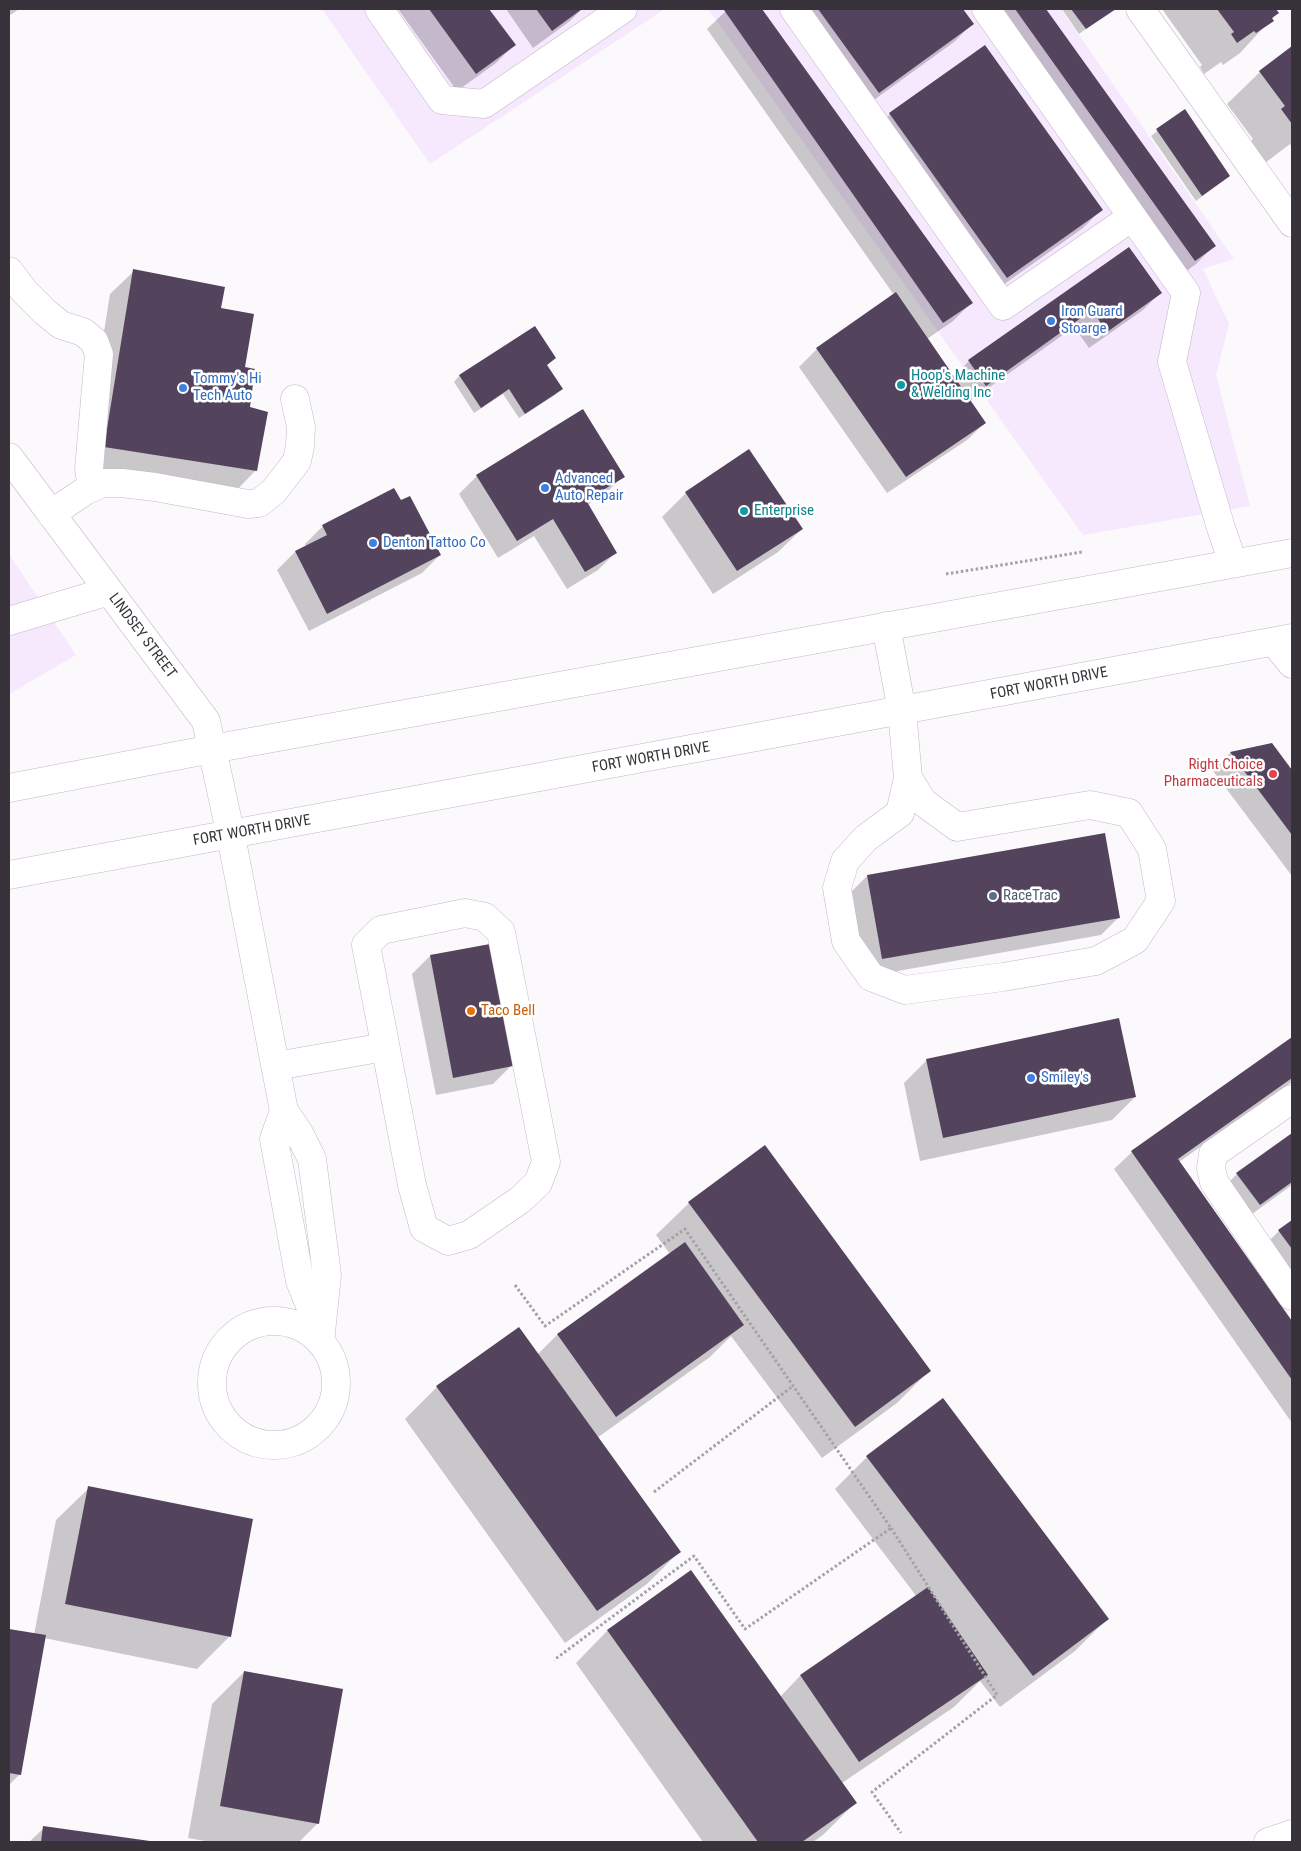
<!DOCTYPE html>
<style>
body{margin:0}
#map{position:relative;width:1301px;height:1851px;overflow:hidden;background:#fcf9fd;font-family:"Roboto Condensed",sans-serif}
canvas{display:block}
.frame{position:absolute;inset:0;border:10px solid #38333b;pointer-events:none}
</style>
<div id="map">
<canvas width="1301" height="1851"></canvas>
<div class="frame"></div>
</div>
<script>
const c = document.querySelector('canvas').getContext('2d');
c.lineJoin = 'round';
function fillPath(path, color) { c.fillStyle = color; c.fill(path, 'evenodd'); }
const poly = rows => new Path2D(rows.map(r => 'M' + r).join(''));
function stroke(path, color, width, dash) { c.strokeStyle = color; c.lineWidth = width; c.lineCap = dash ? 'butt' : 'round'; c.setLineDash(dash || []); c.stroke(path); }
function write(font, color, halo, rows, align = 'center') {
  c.font = font + ' "Roboto Condensed",sans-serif'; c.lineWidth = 5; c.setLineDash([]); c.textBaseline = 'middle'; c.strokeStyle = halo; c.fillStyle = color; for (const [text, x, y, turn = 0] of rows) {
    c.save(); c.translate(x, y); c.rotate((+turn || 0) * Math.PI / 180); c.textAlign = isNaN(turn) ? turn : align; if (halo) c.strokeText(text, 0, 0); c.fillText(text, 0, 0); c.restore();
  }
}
const built = poly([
 [322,9,665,9,430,164],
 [708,9,1061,9,1234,259,1203,269,1229,324,1216,375,1250,506,1083,535],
 [9,554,76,655,9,694]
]);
const shadow = poly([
 [9,9,19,9,9,16],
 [398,9,488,9,514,45,496,63,457,91],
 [506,9,582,9,570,21,533,48],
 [728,9,760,9,971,303,953,321,927,339,953,377,969,361,1129,248,1160,293,1143,310,1089,348,1074,327,970,401,985,423,967,440,887,493,799,367,817,349,894,295,707,29],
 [788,9,961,9,972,24,954,42,860,110],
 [984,9,1045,9,1214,246,1196,264,1177,278],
 [1062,9,1113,9,1079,34],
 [1162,9,1274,9,1277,13,1240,53,1223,65,1221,62,1204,74,1200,67,1202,65],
 [1292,48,1292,148,1290,144,1265,163,1250,142,1253,139,1227,104,1260,72],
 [1184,111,1229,176,1196,201,1151,136],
 [890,114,1101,210,1083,228,989,295,872,132],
 [134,271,244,367,256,470,233,494,82,470,110,294],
 [534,328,554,358,546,366,561,389,555,395,519,418,503,394,474,413,454,382,459,376],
 [749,451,802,529,778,552,713,594,662,517,686,493],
 [477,476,623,476,605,494,587,505,616,552,598,570,567,589,534,536,498,558,459,494],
 [323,526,440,555,422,573,309,631,277,570,295,552,306,547,305,544],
 [1272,745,1292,772,1292,876,1213,771,1230,753],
 [1104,835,1119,917,1101,935,864,977,849,894,867,876],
 [430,956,511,1066,493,1084,436,1095,412,974],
 [1292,1039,1292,1082,1179,1162,1292,1323,1292,1423,1114,1169,1132,1152],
 [927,1060,1135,1097,1112,1120,920,1161,904,1083],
 [1292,1134,1292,1185,1241,1222,1219,1192,1237,1174],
 [764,1147,930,1370,897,1403,822,1458,731,1336,710,1357,597,1438,679,1552,647,1584,565,1643,405,1419,437,1387,519,1329,537,1355,557,1335,670,1254,656,1235,689,1203],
 [1292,1222,1292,1291,1261,1249,1279,1231],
 [867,1457,1107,1619,1075,1651,1000,1707,980,1681,954,1707,842,1783,855,1803,823,1835,813,1842,703,1842,576,1663,608,1630,780,1697,800,1676,917,1597,835,1489],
 [89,1488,229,1637,197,1669,44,1638,20,1774,9,1785,9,1630,34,1635,56,1520],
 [244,1672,318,1823,299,1842,211,1842,188,1838,212,1704],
 [44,1828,149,1842,29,1842]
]);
const building = poly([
 [429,9,489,9,516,45,476,74],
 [536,9,582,9,552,31],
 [726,9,762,9,973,303,943,323,724,10],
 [818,9,963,9,974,24,879,93],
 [1015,9,1046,9,1216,246,1195,261],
 [1071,9,1116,9,1086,29],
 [1217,9,1276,9,1279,13,1272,18,1274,21,1256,33,1254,31,1237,43,1231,34,1234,32],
 [985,45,1103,210,1007,278,889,113],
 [1292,46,1292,124,1281,109,1285,106,1259,71],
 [1185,109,1230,176,1202,196,1156,129],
 [1129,247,1162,293,1107,332,1092,310,986,386,968,360],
 [133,269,225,287,221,308,254,314,245,367,255,369,250,407,268,412,257,471,104,447],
 [896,292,986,423,906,477,816,348],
 [535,326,556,358,547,365,563,389,525,414,509,389,481,408,459,375],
 [583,409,625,477,586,500,617,553,585,572,553,519,517,541,476,475],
 [749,449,803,529,737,571,685,492],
 [394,488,401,500,410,496,441,555,327,614,295,551,327,535,322,525],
 [1272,743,1292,770,1292,835,1230,752],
 [1105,833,1120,918,882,959,867,875],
 [490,944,513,1066,453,1078,430,955],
 [1119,1018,1136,1097,943,1138,926,1059],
 [1292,1037,1292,1078,1178,1159,1292,1321,1292,1380,1131,1151],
 [1292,1133,1292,1182,1260,1205,1236,1173],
 [765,1145,931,1371,855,1427,688,1202],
 [1292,1220,1292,1249,1278,1230],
 [685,1242,744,1325,616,1417,557,1334],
 [519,1327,681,1552,597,1611,436,1386],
 [943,1398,1109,1619,1033,1676,866,1456],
 [88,1486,253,1519,231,1637,65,1604],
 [691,1570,857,1803,802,1842,758,1842,607,1630],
 [928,1587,988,1675,859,1762,800,1675],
 [9,1629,46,1635,21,1775,9,1773],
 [244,1671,343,1689,319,1824,220,1806],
 [43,1826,150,1841,150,1842,41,1842]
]);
const path = poly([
 [946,574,1082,552],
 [515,1285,545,1326,685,1229,891,1528,745,1629,694,1556,554,1660],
 [654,1492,793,1386],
 [891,1528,997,1695,872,1792,901,1833]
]);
const minor = poly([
 [379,9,442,100,484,104,623,9],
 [794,9,1003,306,1132,217],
 [986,9,1186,293,1172,362,1221,528,1233,563],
 [1140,9,1292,223],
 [9,271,24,291,45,312,61,325,83,332,94,341,99,354,89,469,92,487],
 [9,457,206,721,231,836,284,1111,299,1133,312,1159,327,1275,320,1342],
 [51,514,85,491,102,483,122,483,155,487,248,504,259,503,274,491,297,461,300,446,301,427,295,399],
 [9,621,109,591],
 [886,626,902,711,908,778,900,813,866,838,845,861,837,888,846,941,871,977,905,990,1003,977,1096,961,1135,940,1161,901,1152,849,1129,813,1090,805,957,827,923,802,908,778],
 [1274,642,1292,664],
 [465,913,485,917,501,932,546,1162,538,1183,520,1200,469,1235,448,1241,424,1228,412,1185,366,945,381,930,465,913],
 [276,1066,385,1047],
 [1292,1099,1213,1154,1211,1168,1214,1182,1292,1296],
 [284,1111,274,1139,300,1281,313,1313,317,1328],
 '212 1383a62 62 0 1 1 124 0a62 62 0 1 1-124 0Z',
 [1268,1842,1292,1834]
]);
const major = poly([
 [9,788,212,749,1292,553],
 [9,875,1292,638]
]);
const markers = [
 [1051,321,5,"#3f7fe0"],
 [901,385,5,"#0f9aa8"],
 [183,388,5,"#3f7fe0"],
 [545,488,5,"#3f7fe0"],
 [744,511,5,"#0f9aa8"],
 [373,543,5,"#3f7fe0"],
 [1273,774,5,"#e0444e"],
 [993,896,5,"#5c6f8a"],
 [471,1011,5,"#e8710a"],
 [1031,1078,5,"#3f7fe0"]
];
const shopNames = [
 ["Iron Guard",1061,312],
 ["Stoarge",1061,329],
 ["Tommy's Hi",193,379],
 ["Tech Auto",193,396],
 ["Advanced",555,479],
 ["Auto Repair",555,496],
 ["Denton Tattoo Co",383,543],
 ["Smiley's",1041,1078]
];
const cultureNames = [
 ["Hoop's Machine",911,376],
 ["& Welding Inc",911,393],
 ["Enterprise",754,511]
];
const streetNames = [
 ["LINDSEY STREET",142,636,53],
 ["FORT WORTH DRIVE",1049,684,-11],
 ["FORT WORTH DRIVE",651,758,-10],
 ["FORT WORTH DRIVE",252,831,-10]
];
const healthNames = [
 ["Right Choice",1263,765],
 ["Pharmaceuticals",1263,782]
];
const serviceNames = [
 ["RaceTrac",1003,896]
];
const foodNames = [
 ["Taco Bell",481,1011]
];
fillPath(built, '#f6e8fd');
fillPath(shadow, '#0003');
fillPath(building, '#54435d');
stroke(minor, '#c3b6c9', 29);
stroke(major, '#c3b6c9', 29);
stroke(path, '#a4a0a6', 3, [2.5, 2.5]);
stroke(minor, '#fff', 28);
stroke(major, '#fff', 28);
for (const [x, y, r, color] of markers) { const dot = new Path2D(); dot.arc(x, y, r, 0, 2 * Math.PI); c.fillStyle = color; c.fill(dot); stroke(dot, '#fff', 2); }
write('15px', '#366cbe', '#fff', shopNames, 'left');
write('15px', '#0d838f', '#fff', cultureNames, 'left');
write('15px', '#38333b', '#fff', streetNames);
write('15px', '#be3a42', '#fff', healthNames, 'right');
write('15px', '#4e5e75', '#fff', serviceNames, 'left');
write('15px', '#c56008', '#fff', foodNames, 'left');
</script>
